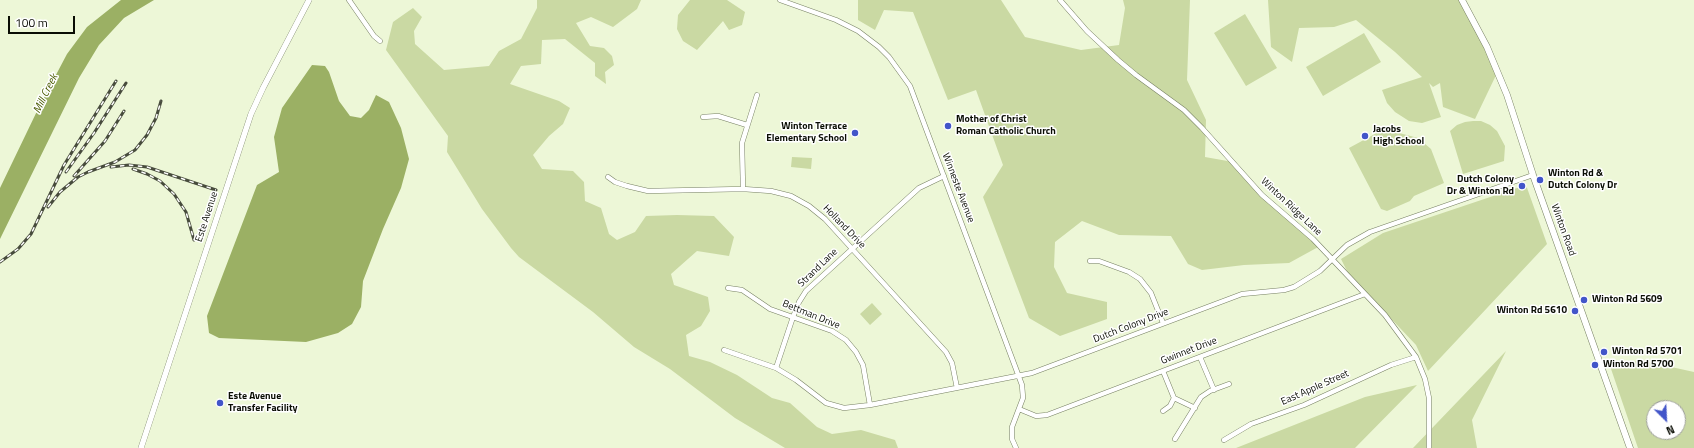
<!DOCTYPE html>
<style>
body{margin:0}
#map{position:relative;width:1694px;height:448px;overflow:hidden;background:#edf7d7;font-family:"Titillium Web",sans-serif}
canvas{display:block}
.north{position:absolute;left:1646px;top:400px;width:40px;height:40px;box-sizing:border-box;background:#fff;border:1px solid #9d9e9b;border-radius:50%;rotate:156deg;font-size:11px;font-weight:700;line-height:16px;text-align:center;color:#0a0d04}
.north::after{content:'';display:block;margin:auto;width:14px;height:18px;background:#4255c9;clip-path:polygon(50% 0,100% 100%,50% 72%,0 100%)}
.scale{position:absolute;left:8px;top:16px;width:67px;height:18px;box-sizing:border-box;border:2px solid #0a0d04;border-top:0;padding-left:5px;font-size:12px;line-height:14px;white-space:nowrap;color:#0a0d04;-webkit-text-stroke:3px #fff;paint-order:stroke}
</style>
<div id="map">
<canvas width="1694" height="448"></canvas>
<div class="north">N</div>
<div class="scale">100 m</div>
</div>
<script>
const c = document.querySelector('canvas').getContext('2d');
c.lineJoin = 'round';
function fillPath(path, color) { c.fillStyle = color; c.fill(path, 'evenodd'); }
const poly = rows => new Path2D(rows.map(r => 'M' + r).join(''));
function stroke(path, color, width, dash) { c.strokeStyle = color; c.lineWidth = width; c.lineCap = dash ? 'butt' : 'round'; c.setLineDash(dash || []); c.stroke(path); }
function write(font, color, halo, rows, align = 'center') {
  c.font = font + ' "Titillium Web",sans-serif'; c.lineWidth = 3; c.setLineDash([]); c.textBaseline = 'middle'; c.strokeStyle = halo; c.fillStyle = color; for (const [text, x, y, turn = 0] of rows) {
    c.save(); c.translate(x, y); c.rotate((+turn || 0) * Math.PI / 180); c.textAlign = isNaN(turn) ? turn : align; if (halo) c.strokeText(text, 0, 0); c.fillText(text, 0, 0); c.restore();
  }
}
const green = poly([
 [537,0,641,0,637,9,613,27,591,17,576,23,590,46,604,48,612,56,614,65,605,72,606,84,595,76,595,63,565,39,542,40,541,64,521,66,510,84,559,101,570,108,563,124,549,136,533,155,542,169,573,171,584,182,585,201,601,208,609,234,617,240,635,232,646,216,677,215,714,216,734,237,729,256,697,251,671,274,674,285,708,297,710,311,701,326,686,335,689,356,710,362,737,375,772,398,790,403,817,427,832,434,861,430,895,440,898,448,785,448,735,418,670,369,634,347,593,312,519,257,511,248,482,209,447,152,448,136,386,50,393,22,413,8,422,17,414,31,415,44,444,70,489,66,499,51,521,39,537,8],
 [690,0,727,0,745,12,742,25,729,30,723,21,697,50,683,41,677,29,678,15],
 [858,0,1001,0,1025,37,1081,50,1119,45,1125,8,1123,0,1190,0,1187,80,1206,120,1205,157,1233,162,1262,195,1320,246,1289,263,1244,265,1202,270,1188,264,1171,236,1119,235,1082,221,1055,242,1054,267,1067,293,1107,302,1107,319,1060,336,1029,318,983,197,1003,165,976,90,948,100,913,12,884,10,875,30,858,20],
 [1268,0,1462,0,1498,71,1475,119,1443,107,1440,83,1433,87,1429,83,1441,117,1422,123,1409,121,1395,112,1387,103,1382,90,1422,77,1395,52,1356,20,1334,27,1299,28,1292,62,1271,47],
 [1245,14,1277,68,1246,86,1214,33],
 [1364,33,1381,62,1323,96,1306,67],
 [1473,121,1481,121,1490,125,1497,131,1505,146,1504,161,1463,174,1450,131,1457,125,1465,122],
 [1384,129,1418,138,1431,149,1444,183,1414,196,1410,201,1387,211,1381,209,1349,148],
 [792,157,812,158,811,169,791,167],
 [1526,185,1547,244,1428,371,1416,345,1348,273,1341,259,1383,233],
 [872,303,882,314,870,325,860,314],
 [1506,351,1472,420,1477,448,1413,448],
 [1644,361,1694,372,1694,448,1638,448,1609,363],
 [1654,408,1678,408,1678,432,1654,432],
 [1417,385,1355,448,1236,448,1365,397]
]);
const water = poly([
 [121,0,154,0,124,18,99,45,79,78,0,239,0,188,39,107,67,54,87,27],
 [312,65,325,66,329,72,339,101,350,116,361,118,369,110,376,95,389,102,401,128,409,159,401,188,383,229,363,281,361,307,352,324,338,333,306,342,219,338,209,333,207,316,257,185,279,172,274,137,282,108]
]);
const minor = poly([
 [349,0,374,36,380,41],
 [780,0,836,20,858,31,879,47,889,57,910,86,1022,385,1023,398,1012,427,1012,439,1016,448],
 [1060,0,1087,31,1118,60,1136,75,1184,110,1202,128,1262,195,1313,239,1385,315,1416,357,1425,379,1429,398,1429,448],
 [703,117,718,116,747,125],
 [608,177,615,182,627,186,648,191,743,189,771,191,791,196,809,206,825,219,946,352,952,363,957,388],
 [743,189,742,143,757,95],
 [1090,261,1099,261,1129,272,1140,279,1151,293,1163,323],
 [728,288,742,290,770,309,832,331,846,340,856,352,863,365,870,405],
 [724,350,776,368,796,380,826,403,844,408,870,405,1032,373,1242,294,1284,290,1294,287,1320,271,1347,245,1370,232,1533,175],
 [1200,357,1214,390],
 [776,368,793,317,799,302,806,291,919,188,944,176],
 [1163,371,1174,398,1170,406,1163,411],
 [1174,398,1195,408],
 [1019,409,1036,416,1047,415,1365,294],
 [1175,439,1201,397,1210,391,1229,384],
 [1224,440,1251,424,1304,405,1391,365,1416,357]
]);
const tertiary = poly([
 [141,448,251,114,263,88,309,0]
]);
const secondary = poly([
 [1462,0,1487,47,1507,95,1533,175,1630,448]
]);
const rail = poly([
 [111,167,129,165,147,167,216,190],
 [133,169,147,174,160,181,174,194,186,212,194,240],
 [66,172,94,133,126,83],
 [74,176,105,141,124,111],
 [48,207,60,192,78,177,88,172,115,162,135,150,147,135,156,118,161,101],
 [0,262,18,249,31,234,64,165,116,81]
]);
const markers = [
 [948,126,4,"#4255c9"],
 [855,133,4,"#4255c9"],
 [1365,136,4,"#4255c9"],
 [1540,180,4,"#4255c9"],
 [1522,186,4,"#4255c9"],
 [1584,300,4,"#4255c9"],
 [1575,311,4,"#4255c9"],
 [1604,352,4,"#4255c9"],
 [1595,365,4,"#4255c9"],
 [220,403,4,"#4255c9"]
];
const poiNames = [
 ["Mother of Christ",956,120],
 ["Roman Catholic Church",956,132],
 ["Winton Terrace",847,127,"right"],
 ["Elementary School",847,139,"right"],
 ["Jacobs",1373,130],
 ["High School",1373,142],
 ["Winton Rd &",1548,174],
 ["Dutch Colony Dr",1548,186],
 ["Dutch Colony",1514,180,"right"],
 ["Dr & Winton Rd",1514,192,"right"],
 ["Winton Rd 5609",1592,300],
 ["Winton Rd 5610",1567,311,"right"],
 ["Winton Rd 5701",1612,352],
 ["Winton Rd 5700",1603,365],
 ["Este Avenue",228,397],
 ["Transfer Facility",228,409]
];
const streetNames = [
 ["Winneste Avenue",958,188,69],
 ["Winton Ridge Lane",1291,207,43],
 ["Este Avenue",207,217,-72],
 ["Holland Drive",844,227,46],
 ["Winton Road",1563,230,70],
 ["Strand Lane",818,268,-44],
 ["Bettman Drive",811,315,22],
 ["Dutch Colony Drive",1131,326,-21],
 ["Gwinnet Drive",1189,351,-21],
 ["East Apple Street",1315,388,-24]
];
const waterNames = [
 ["Mill Creek",46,94,-64]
];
fillPath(green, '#cad9a3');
fillPath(water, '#9bb064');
stroke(minor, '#778063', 5.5);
stroke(tertiary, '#778063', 6);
stroke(secondary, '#778063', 7);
stroke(minor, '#fff', 4.5);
stroke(tertiary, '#fff', 5.5);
stroke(secondary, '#fff', 6);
stroke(rail, '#474b3c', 3);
stroke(rail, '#fff', 1.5, [4.5]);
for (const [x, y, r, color] of markers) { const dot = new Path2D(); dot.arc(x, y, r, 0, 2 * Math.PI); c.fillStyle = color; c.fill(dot); stroke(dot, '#fff', 1.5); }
write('bold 10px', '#0a0d04', '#fff', poiNames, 'left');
write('10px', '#0a0d04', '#fff', streetNames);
write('italic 11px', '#4a5b00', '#fff', waterNames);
</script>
